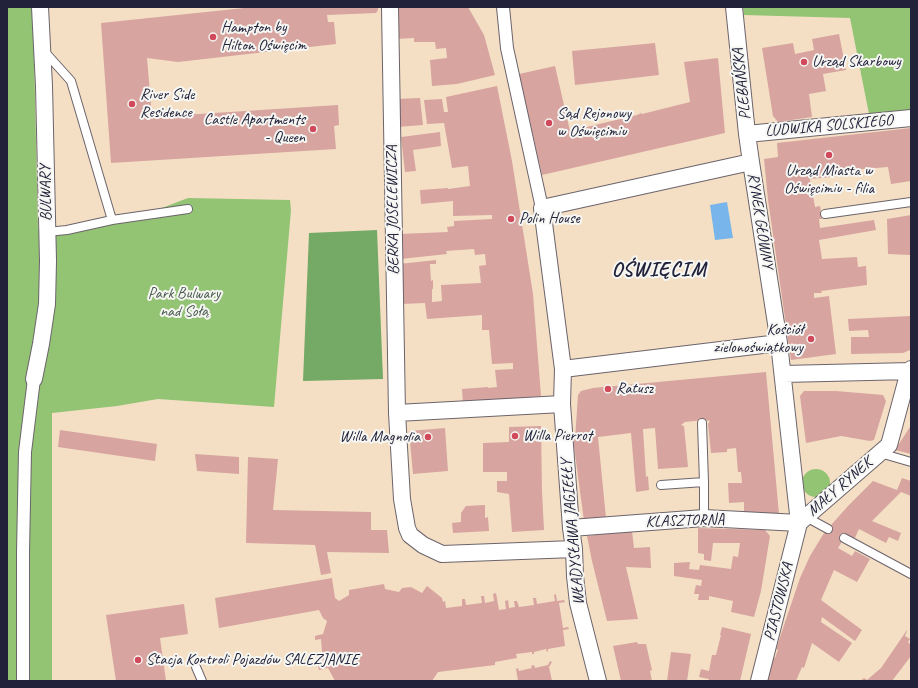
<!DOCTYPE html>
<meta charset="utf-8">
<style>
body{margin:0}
#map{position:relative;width:918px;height:688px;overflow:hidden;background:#f4dfc5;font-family:Caveat,sans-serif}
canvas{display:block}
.frame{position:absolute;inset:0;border:8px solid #22223b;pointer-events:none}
</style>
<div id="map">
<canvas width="918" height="688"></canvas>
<div class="frame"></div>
</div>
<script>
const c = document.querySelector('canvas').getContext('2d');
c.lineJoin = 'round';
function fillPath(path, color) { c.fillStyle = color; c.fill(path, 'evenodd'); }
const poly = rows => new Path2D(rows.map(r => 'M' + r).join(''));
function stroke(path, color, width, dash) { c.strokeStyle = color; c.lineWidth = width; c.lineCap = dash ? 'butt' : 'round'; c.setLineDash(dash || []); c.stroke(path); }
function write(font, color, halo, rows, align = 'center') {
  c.font = font + ' Caveat,sans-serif'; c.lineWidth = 4; c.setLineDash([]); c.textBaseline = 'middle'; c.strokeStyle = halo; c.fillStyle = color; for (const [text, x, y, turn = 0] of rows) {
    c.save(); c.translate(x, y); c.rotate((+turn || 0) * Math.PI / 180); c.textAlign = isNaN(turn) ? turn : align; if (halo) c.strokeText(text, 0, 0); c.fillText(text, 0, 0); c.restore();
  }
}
const green = poly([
 [7,7,33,7,38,229,47,232,141,216,188,198,290,200,291,210,274,407,158,399,117,406,52,413,52,681,7,681],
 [743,7,911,7,911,110,869,114,850,18,744,15],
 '802 483a14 14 0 1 1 28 0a14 14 0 1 1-28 0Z'
]);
const forest = poly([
 [377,230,383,379,303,381,309,233]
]);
const water = poly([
 [727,202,733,238,715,240,710,205]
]);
const building = poly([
 [254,7,378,7,378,10,376,13,327,15,328,22,334,22,336,44,178,62,147,58,152,117,338,105,339,125,334,126,336,149,111,163,101,23],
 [396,7,468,7,484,35,495,75,457,84,432,86,430,60,447,58,446,48,436,49,435,42,414,42,414,38,395,39],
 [839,34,846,70,823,74,826,91,809,94,812,117,778,122,773,116,762,48,793,43,795,54,814,50,812,39],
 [655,43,659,75,575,85,572,51],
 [718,58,725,133,542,175,519,74,555,66,570,131,637,115,641,113,642,114,690,102,684,62],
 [497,86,512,161,533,294,541,396,463,404,462,389,488,387,488,388,497,387,495,370,513,369,513,363,492,364,489,330,482,330,482,315,427,319,425,303,402,304,399,264,436,260,436,264,430,264,431,281,433,280,433,289,432,289,432,302,442,301,441,285,481,283,479,266,486,265,485,254,475,255,474,249,446,251,447,254,401,259,399,234,448,232,447,227,454,226,454,221,492,219,492,215,453,216,453,201,421,204,420,190,448,188,448,189,470,186,468,166,452,168,444,123,427,124,424,100,442,99,444,112,448,112,446,97],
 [420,98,423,125,397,127,396,99],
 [911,128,911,181,891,184,888,167,851,170,851,175,810,179,815,207,820,206,822,219,819,219,820,228,874,220,876,230,819,240,822,259,857,257,858,267,866,266,867,285,821,291,822,293,814,293,814,298,829,296,836,354,791,360,768,200,764,159,778,157,777,143],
 [440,132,441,146,413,150,416,171,405,172,401,137],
 [911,215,911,255,888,254,887,219],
 [911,316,911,349,910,350,903,353,851,354,851,337,869,337,868,330,849,331,848,319],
 [766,372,779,514,744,512,744,502,729,503,728,483,742,483,741,472,738,472,736,448,727,449,727,452,711,453,708,424,710,421,704,420,685,422,681,425,684,426,688,467,658,469,655,428,643,429,646,477,648,476,649,490,636,492,631,433,598,437,606,518,584,521,573,439,575,439,578,395,581,391,593,388],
 [804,391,836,391,883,395,886,401,874,440,870,441,841,436,806,443,800,396],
 [911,424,911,454,895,450,910,427],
 [541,426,542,492,544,530,512,532,509,494,497,492,497,481,507,481,507,472,483,472,483,443,509,442,509,427],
 [445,428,448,471,413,474,409,431],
 [60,430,157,444,155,461,58,447],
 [195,454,239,457,239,474,197,471],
 [248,457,278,459,273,510,371,512,371,530,387,530,389,553,327,552,331,573,321,575,315,545,246,543],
 [902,478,911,481,911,496,901,492,872,521,901,533,898,541,889,537,886,543,859,529,854,540,846,535,838,548,852,556,855,551,870,559,857,582,834,570,821,600,862,630,855,641,822,617,821,622,852,643,839,662,812,643,804,668,802,667,796,681,767,681,774,657,775,658,778,650,776,649,800,578,810,556,824,533,848,506,873,481,897,490],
 [485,505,485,518,488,517,489,531,453,533,452,523,461,522,461,513,466,506],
 [698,528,765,530,770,536,761,591,754,617,731,612,733,601,709,596,709,600,698,600,699,594,694,594,696,585,701,586,702,580,674,576,674,563,690,562,689,569,699,570,700,565,731,569,733,556,738,557,740,543,713,543,711,561,704,560,704,554,698,553],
 [632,531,634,548,650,547,651,568,626,567,638,619,607,621,592,561,587,536],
 [332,578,335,598,339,601,349,595,349,590,384,584,385,589,399,592,402,588,411,587,422,593,427,586,442,598,443,602,445,601,446,608,462,606,462,599,465,599,466,605,482,603,481,596,484,596,485,603,494,601,493,594,496,593,499,610,506,609,505,601,508,600,509,608,515,607,514,601,517,601,519,607,534,605,533,598,536,598,537,604,555,601,554,595,556,594,557,601,564,600,565,602,559,603,563,628,568,627,569,629,563,630,565,646,548,649,548,651,547,652,546,649,534,652,534,654,532,654,532,652,516,654,517,658,495,662,495,665,438,672,432,681,335,681,328,668,319,670,318,665,323,665,321,639,315,640,315,636,323,634,327,621,323,618,319,610,219,628,215,598],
 [184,604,188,634,160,638,166,681,116,681,106,615],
 [722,627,751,634,740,681,708,681,709,679,699,677,701,669,709,671,712,655,716,655,721,635,720,635],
 [907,630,907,631,905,636,910,639,908,642,911,645,911,656,892,681,860,681,864,678,867,680,881,668],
 [637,642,638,644,646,644,652,670,650,671,652,681,621,681,613,646],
 [671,652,691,654,687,681,667,681],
 [550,661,552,662,549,667,552,681,518,681,516,669,518,668,519,671,532,668,531,666,534,665,535,668,548,665]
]);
const service = poly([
 [44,51,71,81,112,220],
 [825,214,911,202],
 [47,232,67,230,112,220,188,209],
 [702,423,704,482,704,518],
 [880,453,911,462],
 [661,485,704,482],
 [806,517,828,529],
 [844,538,911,574],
 [196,667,202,681]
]);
const pedestrian = poly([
 [503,7,507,48,542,208],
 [23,681,23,552,25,452,34,379]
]);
const minor = poly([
 [390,7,397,413,402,499,407,528,410,535,423,545,442,554,574,549],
 [734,7,747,134,751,162],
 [747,134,911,118],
 [563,369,779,343],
 [783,374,911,371],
 [34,379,41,344,47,304,48,261,44,86,40,7],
 [397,413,562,404],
 [799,523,889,445,909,371,911,369],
 [571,528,704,518,799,523],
 [598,681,578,603,575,576,574,549,571,528,562,404,563,369,542,208,751,162,779,343,799,523,759,681]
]);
const markers = [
 [213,37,4,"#d1495b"],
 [804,62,4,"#d1495b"],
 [132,104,4,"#d1495b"],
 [549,123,4,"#d1495b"],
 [313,129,4,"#d1495b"],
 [829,155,4,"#d1495b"],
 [511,219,4,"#d1495b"],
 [811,339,4,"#d1495b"],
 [608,389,4,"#d1495b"],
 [515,436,4,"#d1495b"],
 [428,437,4,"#d1495b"],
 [138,660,4,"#d1495b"]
];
const poiNames = [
 ["Hampton by",221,28],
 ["Hilton Oświęcim",221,46],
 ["Urząd Skarbowy",812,62],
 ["River Side",140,95],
 ["Residence",140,113],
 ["Sąd Rejonowy",557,114],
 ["w Oświęcimiu",557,132],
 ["Castle Apartments",305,120,"right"],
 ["- Queen",305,138,"right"],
 ["Urząd Miasta w",829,171,"center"],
 ["Oświęcimiu - filia",829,189,"center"],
 ["Polin House",519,219],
 ["Kościół",803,330,"right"],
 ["zielonoświątkowy",803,348,"right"],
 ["Ratusz",616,389],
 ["Willa Pierrot",523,436],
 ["Willa Magnolia",420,437,"right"],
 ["Stacja Kontroli Pojazdów SALEZJANIE",146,660]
];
const streetNames = [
 ["PLEBAŃSKA",742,84,-96],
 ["LUDWIKA SOLSKIEGO",829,126,-5],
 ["BULWARY",46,193,-91],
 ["BERKA JOSELEWICZA",393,210,-91],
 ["RYNEK GŁÓWNY",760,221,81],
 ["MAŁY RYNEK",840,487,-41],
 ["KLASZTORNA",685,521,-2],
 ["WŁADYSŁAWA JAGIEŁŁY",573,532,-95],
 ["PIASTOWSKA",779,602,-76]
];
const parkNames = [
 ["Park Bulwary",184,294],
 ["nad Sołą",184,312]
];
const districtNames = [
 ["OŚWIĘCIM",659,271]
];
fillPath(green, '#92c474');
fillPath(forest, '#75aa66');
fillPath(water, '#78b5ea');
fillPath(building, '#d7a4a0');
stroke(service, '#6c646b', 10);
stroke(pedestrian, '#6c646b', 14);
stroke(minor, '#6c646b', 18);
stroke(service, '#fff', 8);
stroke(pedestrian, '#fff', 12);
stroke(minor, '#fff', 16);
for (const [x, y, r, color] of markers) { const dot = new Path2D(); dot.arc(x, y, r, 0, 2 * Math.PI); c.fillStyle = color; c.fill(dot); stroke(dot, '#f6f6f2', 1.5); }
write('16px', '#22223b', '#f6f6f2', poiNames, 'left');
write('16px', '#22223b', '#f6f6f2', streetNames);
write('16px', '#495b4f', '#f6f6f2', parkNames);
c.letterSpacing = '1px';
write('bold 20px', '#22223b', '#f6f6f2', districtNames);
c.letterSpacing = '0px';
</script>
